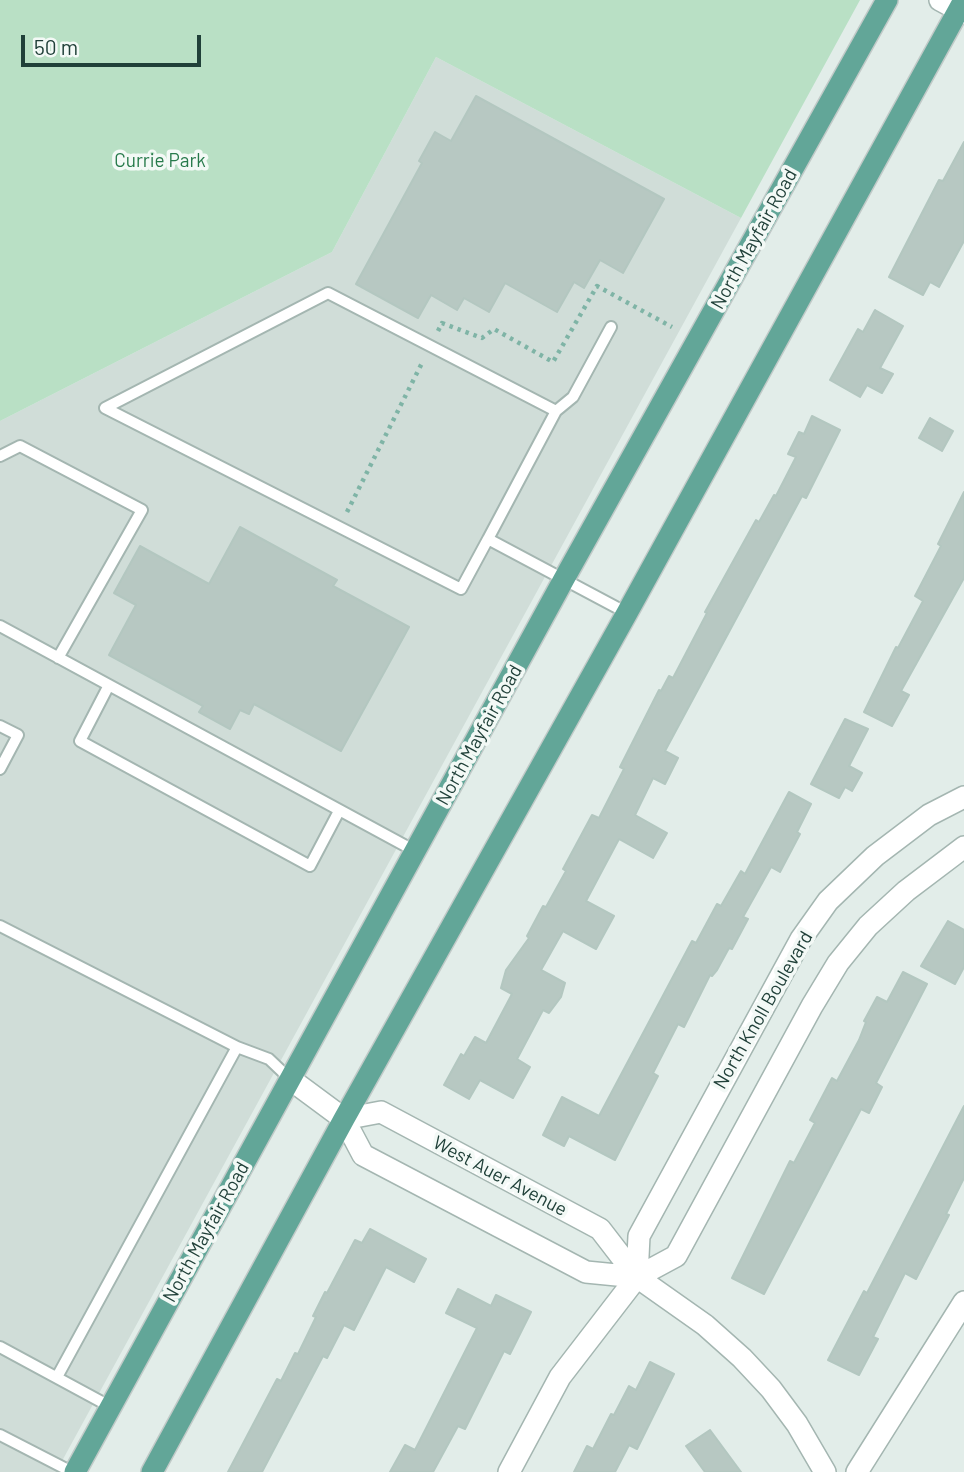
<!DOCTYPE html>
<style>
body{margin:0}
#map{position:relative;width:964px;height:1472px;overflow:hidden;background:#e2ede9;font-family:Barlow,sans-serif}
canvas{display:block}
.scale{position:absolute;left:21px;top:35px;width:180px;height:32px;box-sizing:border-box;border:4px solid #204039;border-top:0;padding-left:9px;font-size:21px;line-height:24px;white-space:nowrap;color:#204039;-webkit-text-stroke:5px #f3f9f6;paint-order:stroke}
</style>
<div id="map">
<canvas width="964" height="1472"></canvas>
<div class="scale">50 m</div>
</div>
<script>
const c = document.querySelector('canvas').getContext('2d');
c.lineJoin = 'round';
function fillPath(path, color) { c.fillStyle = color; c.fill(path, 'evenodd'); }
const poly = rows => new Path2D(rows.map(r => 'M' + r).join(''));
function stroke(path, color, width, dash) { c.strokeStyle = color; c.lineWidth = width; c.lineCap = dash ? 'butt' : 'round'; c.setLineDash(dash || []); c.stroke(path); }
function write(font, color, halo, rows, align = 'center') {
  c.font = font + ' Barlow,sans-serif'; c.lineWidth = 7; c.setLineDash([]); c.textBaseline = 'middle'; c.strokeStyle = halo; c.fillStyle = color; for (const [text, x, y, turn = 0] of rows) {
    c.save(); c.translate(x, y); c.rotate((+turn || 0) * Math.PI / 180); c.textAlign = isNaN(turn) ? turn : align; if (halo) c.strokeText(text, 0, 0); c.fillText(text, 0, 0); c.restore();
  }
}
const built = poly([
 [436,57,741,218,56,1472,0,1472,0,421,332,252]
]);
const green = poly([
 [0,0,860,0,741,218,436,57,332,252,0,421]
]);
const building = poly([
 [476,96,664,199,623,273,600,260,584,288,574,282,557,312,505,283,489,312,464,298,457,310,431,295,418,318,356,284,422,163,419,161,435,132,451,141,476,96],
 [964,142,964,241,939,287,930,282,923,295,889,277,939,180,943,181,964,142],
 [875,310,903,326,880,368,893,374,882,393,867,385,860,397,830,380,858,329,863,332,875,310],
 [812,416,840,430,806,498,802,496,665,751,678,758,665,784,653,778,635,815,667,833,653,858,619,839,586,901,614,916,596,949,563,931,541,970,565,983,561,997,549,1013,543,1010,517,1059,530,1067,513,1098,480,1080,469,1099,444,1085,461,1054,464,1056,475,1037,486,1043,512,994,501,988,506,970,529,938,527,936,543,906,546,907,566,871,563,869,592,815,599,818,624,769,620,767,659,690,661,691,669,676,673,678,707,613,705,612,756,520,759,522,774,495,776,496,796,457,788,454,799,432,804,434,812,416],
 [930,418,953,431,942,451,919,438,930,418],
 [964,492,964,578,901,691,909,695,892,726,864,712,896,647,898,648,923,601,915,596,941,546,938,544,964,492],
 [240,527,337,580,333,586,409,627,341,751,254,704,249,714,240,710,230,729,199,712,203,706,109,655,136,605,114,593,140,546,209,584,240,527],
 [845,719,868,729,849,766,862,773,852,791,845,787,839,798,811,784,845,719],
 [789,792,811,804,797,832,800,834,780,872,771,867,743,917,748,919,732,949,729,948,717,970,712,976,710,975,684,1027,678,1024,653,1073,658,1076,615,1160,569,1136,564,1146,543,1135,562,1097,599,1116,692,941,696,943,717,904,721,906,741,871,745,874,789,792],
 [948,921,964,930,964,967,955,984,921,966,948,921],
 [903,972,927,984,876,1083,882,1087,869,1113,861,1109,764,1294,732,1278,790,1161,794,1163,815,1123,810,1120,832,1078,837,1081,859,1040,866,1022,864,1021,877,997,887,1002,903,972],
 [964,1106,964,1178,946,1214,949,1215,916,1279,905,1273,873,1337,878,1339,859,1375,828,1360,864,1291,867,1293,964,1106],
 [370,1229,426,1259,414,1282,386,1267,354,1330,344,1325,327,1358,323,1356,262,1472,228,1472,277,1379,281,1381,295,1353,298,1354,316,1317,313,1316,325,1292,327,1293,355,1240,362,1243,370,1229],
 [458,1289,491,1306,496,1295,531,1312,510,1354,504,1351,465,1429,458,1426,433,1472,390,1472,405,1445,415,1450,477,1328,446,1313,458,1289],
 [650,1362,674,1374,637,1449,629,1445,615,1472,574,1472,587,1446,593,1449,611,1414,614,1415,629,1386,636,1390,650,1362],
 [710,1430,741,1472,705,1472,686,1446,710,1430]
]);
const path = poly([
 [438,331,442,323,482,338,494,329,553,362,597,286,672,327],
 [347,512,423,361]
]);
const service = poly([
 [556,411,573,397,611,327],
 [0,456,20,446,142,510,58,658],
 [488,539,556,411,328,293,105,408,461,589,488,539,627,613],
 [0,626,415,851],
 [109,685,80,741,310,866,339,811],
 [0,726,18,735,0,769],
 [0,926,237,1047,269,1059,290,1079],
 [0,1347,111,1407],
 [57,1377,237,1047],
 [0,1435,72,1472]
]);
const minor = poly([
 [940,0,964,13],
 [290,1079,344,1119,363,1155,586,1272,637,1277],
 [344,1119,381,1112,600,1229,637,1277,705,1325,742,1358,771,1389,797,1424,825,1472],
 [637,1277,639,1236,801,939,828,901,875,856,929,815,964,797],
 [509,1472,560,1377,637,1277,676,1256,812,1006,838,963,868,926,906,891,964,847],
 [857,1472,964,1302]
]);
const primary = poly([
 [75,1472,564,579,887,0],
 [152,1472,344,1119,627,613,964,0]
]);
const parkNames = [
 ["Currie Park",160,161]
];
const streetNames = [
 ["North Mayfair Road",754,239,-61],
 ["North Mayfair Road",479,735,-61],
 ["North Knoll Boulevard",763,1010,-60],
 ["West Auer Avenue",500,1176,28],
 ["North Mayfair Road",206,1232,-61]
];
fillPath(built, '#d0ddd8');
fillPath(green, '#b9e0c5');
fillPath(building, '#b7c8c2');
stroke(building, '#b3c7c0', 2);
stroke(service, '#a4b6b1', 14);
stroke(minor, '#a4b6b1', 24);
stroke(primary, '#c1cac8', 24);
stroke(path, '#7fb4a6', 4.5, [3.5, 5]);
stroke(service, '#fff', 10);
stroke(minor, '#fff', 21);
stroke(primary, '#62a698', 21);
write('19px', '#277a4b', '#f3f9f6', parkNames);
write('19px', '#204039', '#f3f9f6', streetNames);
</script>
